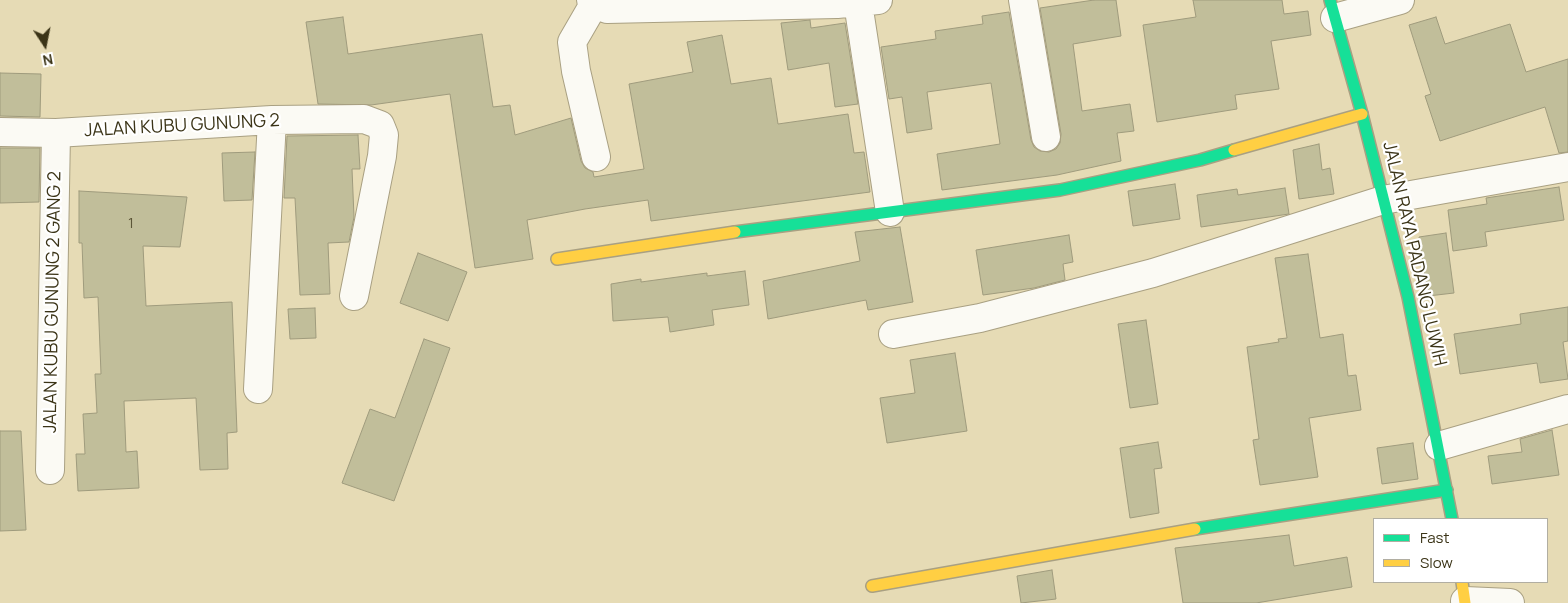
<!DOCTYPE html>
<style>
body{margin:0}
#map{position:relative;width:1568px;height:603px;overflow:hidden;background:#e6dbb5;font-family:Manrope,sans-serif}
canvas{display:block}
.legend{position:absolute;left:1373px;top:518px;width:175px;height:65px;box-sizing:border-box;background:#fff;border:1px solid #b1aea2;margin:0;padding:6px 9px;list-style:none;font-size:15px;color:#3b3417}
.legend li{display:flex;align-items:center;gap:10px;height:25px}
.legend b{width:25px;border:1px solid #b1aea2}
.north{position:absolute;left:20px;top:20px;width:50px;height:50px;-webkit-text-stroke:4px #fff;paint-order:stroke;rotate:169deg;font-size:14px;font-weight:700;line-height:20px;text-align:center;color:#3b3417}
.north::after{content:'';display:block;margin:auto;width:18px;height:22px;background:#3b3417;clip-path:polygon(50% 0,100% 100%,50% 72%,0 100%)}
</style>
<div id="map">
<canvas width="1568" height="603"></canvas>
<ul class="legend">
<li><b style="height:6px;background:#16e098"></b>Fast</li>
<li><b style="height:6px;background:#ffcf43"></b>Slow</li>
</ul>
<div class="north">N</div>
</div>
<script>
const c = document.querySelector('canvas').getContext('2d');
c.lineJoin = 'round';
function fillPath(path, color) { c.fillStyle = color; c.fill(path, 'evenodd'); }
const poly = rows => new Path2D(rows.map(r => 'M' + r).join(''));
function stroke(path, color, width, dash) { c.strokeStyle = color; c.lineWidth = width; c.lineCap = dash ? 'butt' : 'round'; c.setLineDash(dash || []); c.stroke(path); }
function write(font, color, halo, rows, align = 'center') {
  c.font = font + ' Manrope,sans-serif'; c.lineWidth = 4.5; c.setLineDash([]); c.textBaseline = 'middle'; c.strokeStyle = halo; c.fillStyle = color; for (const [text, x, y, turn = 0] of rows) {
    c.save(); c.translate(x, y); c.rotate((+turn || 0) * Math.PI / 180); c.textAlign = isNaN(turn) ? turn : align; if (halo) c.strokeText(text, 0, 0); c.fillText(text, 0, 0); c.restore();
  }
}
const building = poly([
 [1094,0,1116,0,1121,36,1073,44,1082,111,1130,104,1134,131,1117,133,1121,161,1057,175,942,190,937,154,1000,144,991,83,927,92,932,129,907,133,902,97,889,99,881,47,936,39,935,31,983,24,982,16,1009,12,1031,140,1034,147,1040,151,1049,152,1056,149,1060,143,1061,134,1040,8,1094,0],
 [1193,0,1282,0,1284,14,1308,11,1311,35,1271,41,1279,89,1235,95,1237,109,1157,122,1143,25,1196,17,1193,0],
 [343,17,348,54,482,34,493,107,510,105,515,135,571,118,581,161,585,168,593,172,594,177,644,169,629,84,693,72,687,42,722,35,731,84,771,78,778,124,848,114,854,153,864,152,870,192,651,221,648,200,585,209,527,220,533,259,475,268,450,94,371,105,318,104,306,22,343,17],
 [1436,17,1445,44,1510,24,1526,72,1568,59,1568,152,1559,153,1545,107,1440,141,1425,96,1431,94,1409,25,1436,17],
 [810,20,811,28,845,23,858,104,835,107,829,63,788,70,781,23,810,20],
 [0,73,41,74,40,117,0,116,0,73],
 [358,135,360,169,352,169,354,217,349,242,328,243,330,294,300,295,295,198,284,198,287,136,358,135],
 [1319,144,1322,170,1330,168,1334,194,1299,199,1293,150,1319,144],
 [0,148,40,148,39,202,0,203,0,148],
 [255,152,252,200,224,201,222,153,255,152],
 [1175,184,1180,219,1133,226,1128,191,1175,184],
 [1559,187,1564,220,1485,232,1487,246,1453,251,1448,210,1487,204,1486,198,1559,187],
 [1285,188,1289,214,1201,227,1197,195,1237,189,1238,195,1285,188],
 [79,191,187,197,180,247,143,246,146,306,232,302,237,432,227,433,228,469,200,470,196,398,124,401,126,452,137,451,139,488,78,491,76,454,85,454,83,414,97,413,95,374,101,374,98,297,84,298,82,243,79,243,79,191],
 [900,227,913,302,868,310,866,300,768,319,763,281,860,261,855,232,900,227],
 [1446,233,1454,293,1428,296,1419,237,1446,233],
 [1069,235,1073,262,1063,264,1065,280,1034,288,983,295,976,250,1069,235],
 [418,253,467,272,448,321,400,303,418,253],
 [1308,254,1320,338,1343,334,1348,376,1356,375,1361,410,1309,418,1318,477,1260,485,1253,440,1259,439,1247,347,1279,342,1278,339,1287,338,1275,258,1308,254],
 [745,271,749,305,712,310,714,325,670,332,668,317,613,321,611,284,641,279,641,282,707,273,707,276,745,271],
 [1568,307,1568,341,1563,342,1568,379,1540,383,1537,363,1460,374,1454,334,1521,324,1520,314,1568,307],
 [315,308,316,338,290,339,288,309,315,308],
 [1146,320,1158,404,1130,408,1118,324,1146,320],
 [424,339,450,348,394,501,342,483,370,409,395,418,424,339],
 [955,353,967,431,887,443,880,398,915,393,910,360,955,353],
 [1552,430,1559,475,1492,484,1488,456,1522,452,1520,439,1552,430],
 [0,431,21,431,26,530,0,531,0,431],
 [1158,442,1162,468,1154,469,1159,513,1130,518,1120,448,1158,442],
 [1413,443,1418,479,1382,484,1377,448,1413,443],
 [1289,535,1294,566,1347,557,1352,587,1256,603,1183,603,1175,548,1289,535],
 [1052,570,1056,599,1021,603,1017,576,1052,570]
]);
const street = poly([
 [591,0,594,4,607,9,837,4,878,0],
 [1023,0,1046,137],
 [858,3,890,212],
 [594,4,572,42,576,71,596,157],
 [1335,18,1400,0],
 [0,132,56,133,272,120,364,119,380,125,384,135,382,156,354,296],
 [893,334,980,318,1153,273,1383,200,1568,167],
 [258,389,272,120],
 [1439,446,1568,409],
 [50,470,56,133],
 [1465,601,1510,603]
]);
const fast = poly([
 [1330,0,1362,114,1408,297,1452,519],
 [735,232,1060,190,1200,160,1234,150],
 [1195,529,1447,490]
]);
const slow = poly([
 [1234,150,1362,114],
 [557,259,735,232],
 [1462,582,1465,603],
 [872,586,1195,529]
]);
const numberNames = [
 ["1",131,224]
];
const streetNames = [
 ["JALAN KUBU GUNUNG 2",182,126,-3],
 ["JALAN RAYA PADANG LUWIH",1414,254,77],
 ["JALAN KUBU GUNUNG 2 GANG 2",53,302,-89]
];
fillPath(building, '#c1be9a');
stroke(building, '#9f9b7d', 1);
stroke(street, '#a9a082', 30);
stroke(fast, '#a9a082', 14);
stroke(slow, '#a9a082', 14);
stroke(street, '#fbfaf4', 28);
stroke(fast, '#16e098', 11);
stroke(slow, '#ffcf43', 11);
write('15px', '#5c5638', null, numberNames);
write('18px', '#3b3417', '#fff', streetNames);
</script>
